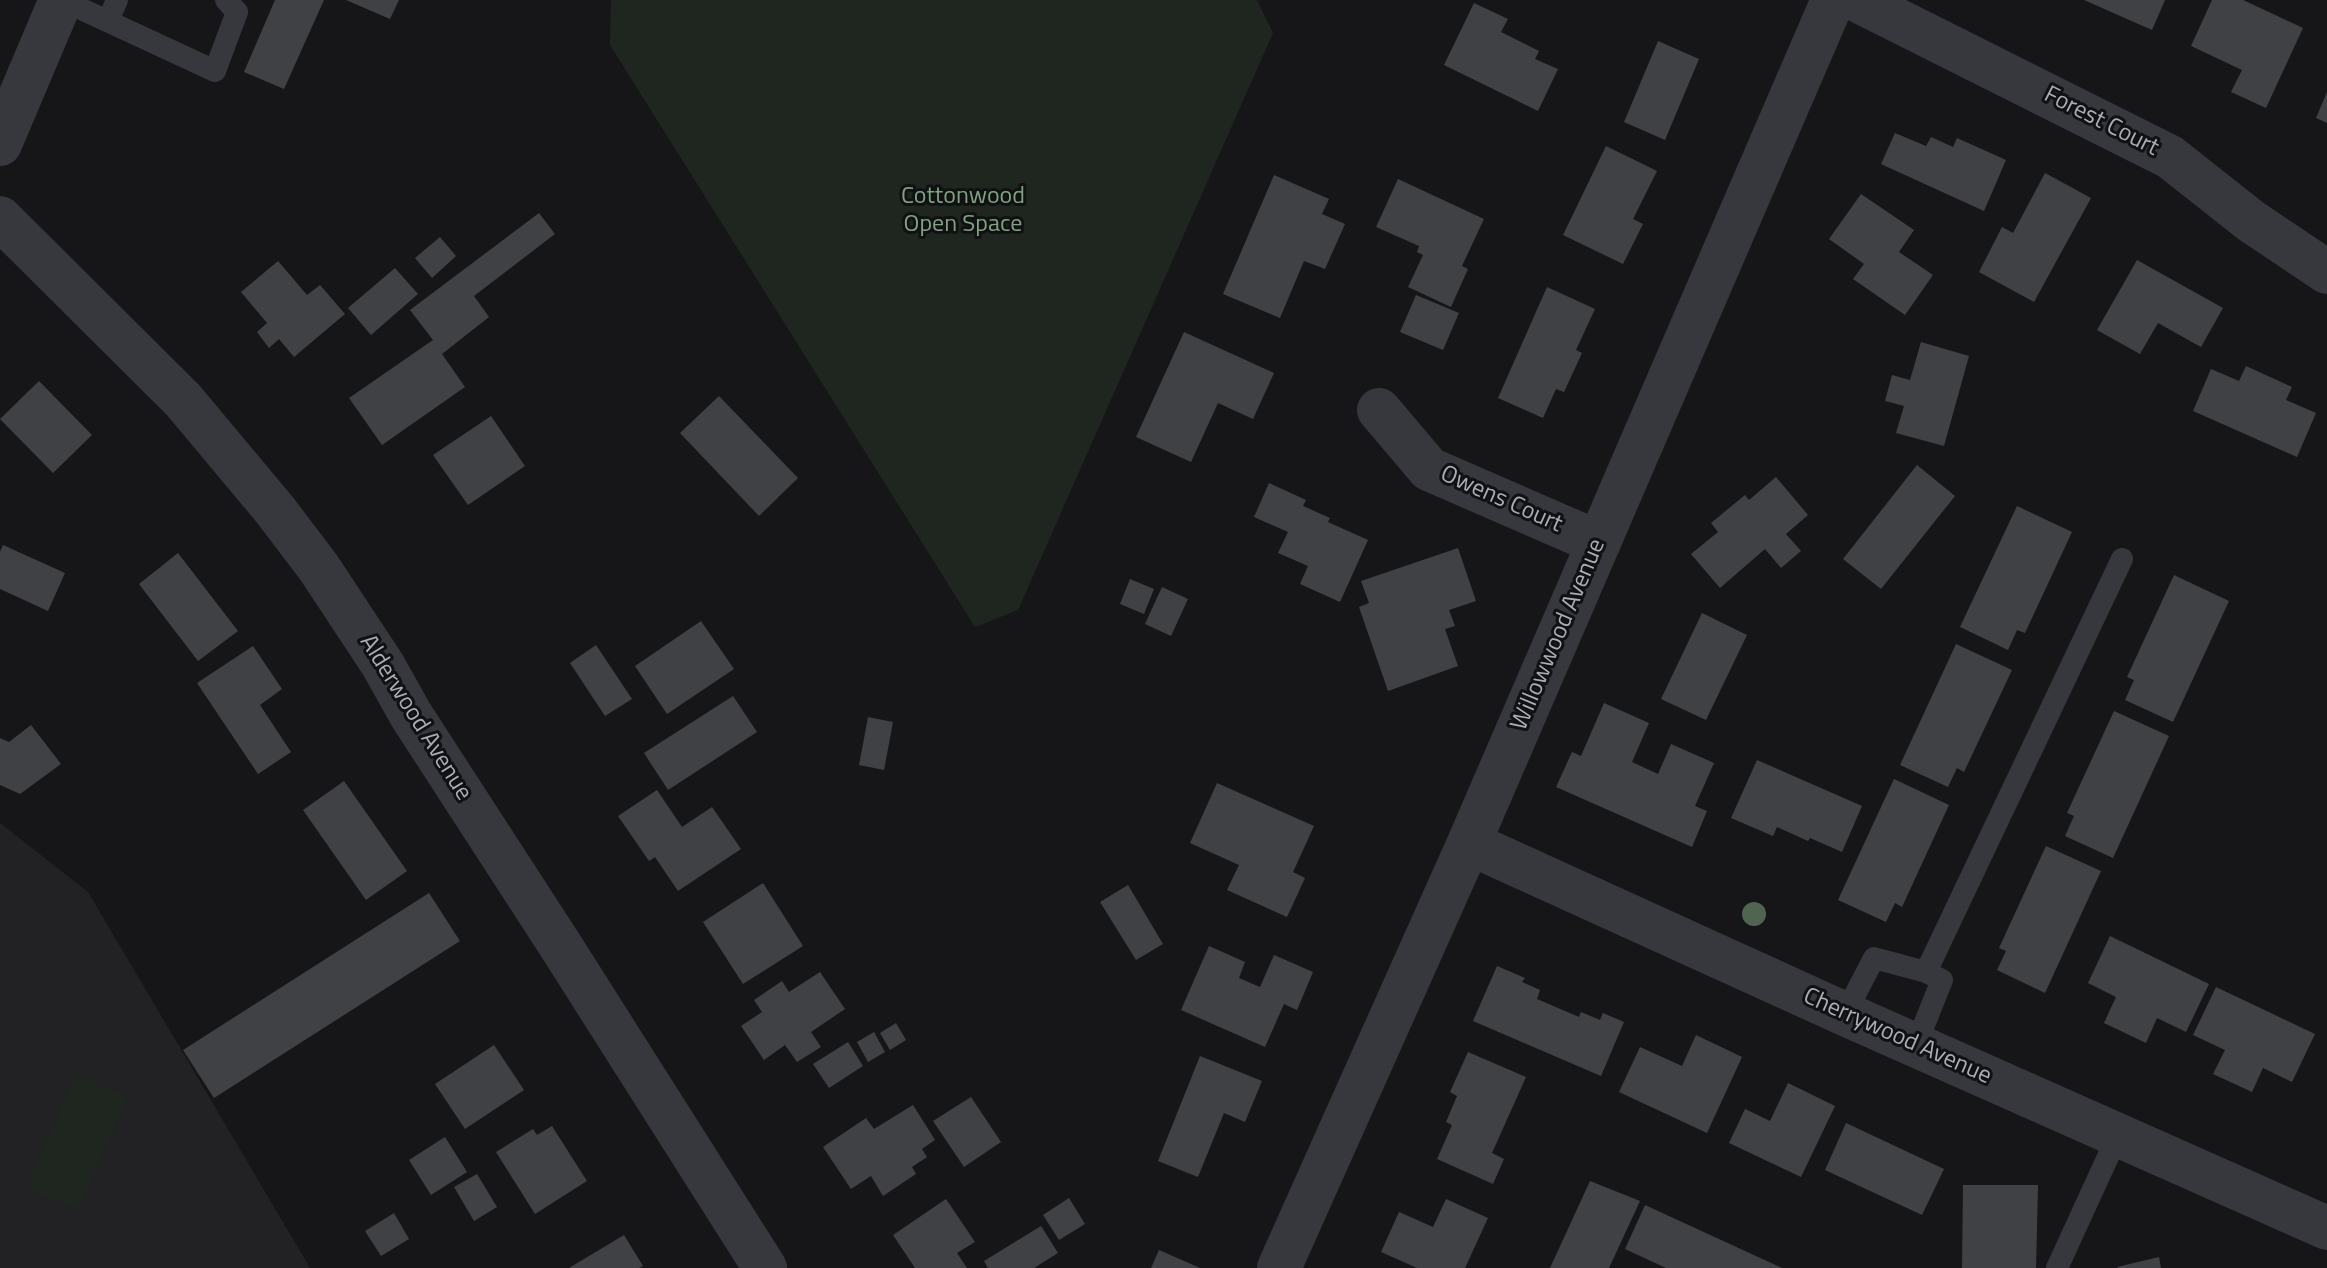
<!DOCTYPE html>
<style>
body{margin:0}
canvas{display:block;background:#161618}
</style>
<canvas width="2327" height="1268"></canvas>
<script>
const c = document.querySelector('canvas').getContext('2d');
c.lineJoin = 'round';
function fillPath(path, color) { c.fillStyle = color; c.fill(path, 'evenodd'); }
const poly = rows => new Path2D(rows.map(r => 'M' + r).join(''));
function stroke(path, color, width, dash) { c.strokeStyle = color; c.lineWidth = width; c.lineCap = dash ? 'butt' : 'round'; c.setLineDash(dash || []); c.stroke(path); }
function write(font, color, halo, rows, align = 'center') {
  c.font = font + ' "Titillium Web",sans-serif'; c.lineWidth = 6; c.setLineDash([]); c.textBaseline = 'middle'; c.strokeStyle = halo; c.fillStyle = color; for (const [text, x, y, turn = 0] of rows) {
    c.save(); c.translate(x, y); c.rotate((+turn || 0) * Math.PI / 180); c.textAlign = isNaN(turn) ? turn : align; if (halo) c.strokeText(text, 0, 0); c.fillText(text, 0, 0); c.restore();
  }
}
const built = poly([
 [0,823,88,892,310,1268,0,1268]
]);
const green = poly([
 [611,0,1257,0,1273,33,1018,610,975,627,610,45],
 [76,1074,128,1097,78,1211,26,1188]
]);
const building = poly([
 [275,0,324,0,284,89,244,72],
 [346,0,399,0,390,19],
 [2084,0,2165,0,2152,30],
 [2212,0,2243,0,2303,28,2266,108,2231,92,2242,70,2191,46],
 [1474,3,1508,19,1501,32,1539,51,1535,59,1558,69,1538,111,1444,65],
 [1658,41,1699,59,1665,140,1624,122],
 [2327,92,2327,123,2316,118],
 [1895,133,1926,146,1931,137,1953,147,1957,138,2006,160,1984,211,1881,164],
 [1606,146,1657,171,1633,219,1643,224,1623,264,1563,235],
 [2045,173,2091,198,2034,302,1979,272,2002,227,2013,233],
 [1274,175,1329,199,1322,214,1345,224,1325,269,1304,261,1280,318,1223,294],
 [1398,179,1484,219,1462,266,1468,269,1451,307,1408,287,1423,255,1417,252,1419,246,1376,227],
 [1861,194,1914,230,1899,252,1933,275,1905,315,1853,279,1864,264,1829,239],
 [539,213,555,234,474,296,489,317,442,354,465,387,382,445,349,398,433,340,410,310],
 [440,237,456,256,432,278,415,258],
 [2137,260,2223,308,2201,347,2158,323,2140,354,2097,330],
 [278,261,307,295,320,285,345,314,294,357,279,339,269,348,257,332,267,323,241,292],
 [395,268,418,294,371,335,348,308],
 [1547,287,1595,309,1576,350,1582,353,1564,392,1556,389,1543,418,1498,398],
 [1416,295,1459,313,1443,350,1400,332],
 [1184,332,1274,373,1253,419,1218,403,1191,462,1136,437],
 [1921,342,1969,356,1944,446,1896,433,1904,406,1885,401,1892,375,1910,380],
 [2246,366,2292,387,2286,400,2316,413,2297,457,2193,411,2211,369,2239,381],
 [39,381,92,435,53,473,0,419],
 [719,396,798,478,759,516,680,433],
 [491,416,525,466,468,505,433,455],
 [1917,465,1955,496,1881,589,1843,559],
 [1776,477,1808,515,1786,534,1801,551,1781,568,1765,549,1720,588,1691,554,1718,532,1711,523,1745,495,1749,500],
 [1269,483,1306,500,1303,506,1330,518,1328,522,1368,540,1340,602,1300,584,1308,566,1278,553,1288,532,1254,517],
 [2017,506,2072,532,2025,633,2017,630,2008,650,1960,627],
 [3,545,65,573,48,611,0,589,0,552],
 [1458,548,1476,601,1449,610,1455,626,1445,629,1458,666,1388,691,1359,607,1369,603,1361,581],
 [178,553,238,631,198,661,139,584],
 [2174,575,2229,601,2173,722,2125,700,2134,680,2127,677],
 [1130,579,1154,589,1144,614,1120,604],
 [1162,587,1188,599,1171,636,1145,624],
 [1702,613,1747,635,1706,720,1661,699],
 [701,621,734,669,667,714,635,666],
 [1956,644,2012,670,1964,772,1957,768,1948,787,1900,765],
 [596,645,632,699,605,716,570,663],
 [253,646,282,689,260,705,291,752,258,774,197,683],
 [733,696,757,732,668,790,644,753],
 [1604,703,1649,723,1632,762,1658,774,1671,744,1714,763,1695,806,1707,811,1692,847,1556,787,1572,752,1581,756],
 [2114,711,2169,736,2113,858,2065,836,2074,816,2067,813],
 [868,717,893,722,884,770,859,765],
 [31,725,61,764,20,794,0,785,0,738,9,742],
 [1757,760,1862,806,1842,852,1810,838,1808,841,1777,827,1773,836,1731,818],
 [1894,779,1949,805,1902,907,1895,903,1886,922,1838,900],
 [344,781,407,871,366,900,303,810],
 [1217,783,1314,826,1293,872,1305,878,1287,917,1227,890,1239,865,1190,843],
 [657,790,682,827,712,807,741,849,678,891,655,857,649,861,618,816],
 [2046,846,2101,871,2045,993,1997,970,2006,951,1999,948],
 [763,883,803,946,743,984,703,922],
 [1128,885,1163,944,1136,960,1100,902],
 [429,893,460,941,214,1098,183,1050],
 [2110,936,2209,984,2186,1032,2157,1018,2146,1043,2104,1023,2116,997,2088,983],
 [1209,946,1245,962,1239,978,1260,987,1274,955,1313,972,1297,1010,1284,1004,1265,1047,1181,1010],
 [1497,966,1525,978,1522,982,1540,990,1537,999,1579,1017,1581,1012,1600,1020,1603,1013,1624,1022,1601,1076,1473,1021],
 [820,972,845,1009,811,1032,821,1047,797,1062,785,1045,764,1060,741,1026,762,1012,754,1000,782,981,789,992],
 [2216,987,2315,1034,2292,1082,2263,1068,2252,1092,2213,1074,2225,1050,2193,1035],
 [896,1023,906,1040,890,1050,880,1033],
 [874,1032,885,1052,868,1062,857,1042],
 [1696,1035,1742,1057,1707,1133,1619,1092,1640,1047,1682,1066],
 [848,1042,863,1066,829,1088,813,1064],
 [494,1045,524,1090,465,1129,435,1084],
 [1468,1052,1526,1077,1492,1153,1504,1159,1493,1184,1437,1159,1452,1125,1446,1122,1457,1096,1450,1092],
 [1200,1056,1262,1081,1245,1122,1224,1113,1198,1177,1158,1161],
 [1788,1083,1835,1106,1801,1177,1729,1143,1745,1109,1770,1121],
 [971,1097,1001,1142,964,1167,933,1121],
 [913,1105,935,1140,922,1149,927,1157,912,1167,916,1174,883,1196,871,1176,851,1189,823,1147,866,1118,874,1129],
 [1846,1123,1944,1169,1922,1215,1825,1170],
 [552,1126,587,1181,535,1214,496,1152,533,1129,537,1135],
 [445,1137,467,1172,431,1195,409,1160],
 [477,1174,497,1207,474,1221,454,1187],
 [1590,1181,1640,1201,1609,1268,1550,1268],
 [1963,1185,2038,1185,2036,1268,1962,1268],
 [1069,1198,1085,1224,1059,1240,1043,1215],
 [946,1199,975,1242,957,1253,967,1268,915,1268,893,1235],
 [1446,1199,1488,1218,1465,1268,1417,1268,1381,1252,1399,1212,1433,1227],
 [1645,1205,1782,1268,1666,1268,1625,1249],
 [394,1213,409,1239,381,1256,365,1231],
 [1041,1226,1058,1253,1034,1268,988,1268,984,1261],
 [624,1235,643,1266,639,1268,569,1268],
 [1159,1250,1200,1268,1151,1268],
 [2159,1257,2161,1268,2118,1268,2117,1267]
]);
const service = poly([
 [62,0,215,71,237,12,226,0],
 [108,21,117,0],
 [1926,972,2122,559],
 [1845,1014,1874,958,1926,972,1942,980,1916,1045],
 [2057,1268,2118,1135]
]);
const minor = poly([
 [1857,0,2170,157,2251,221,2327,272],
 [0,144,61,0],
 [0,218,183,400,275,510,319,568,383,665,411,715,562,948,765,1268],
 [1379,410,1429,469,1599,543],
 [1469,843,1845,1014,2327,1228],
 [1279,1268,1469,843,1833,0]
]);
const trees = [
 [1754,914]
];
const streetNames = [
 ["Forest Court",2101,122,27],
 ["Owens Court",1501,500,24],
 ["Willowwood Avenue",1559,635,-67],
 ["Alderwood Avenue",415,718,58],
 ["Cherrywood Avenue",1897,1037,24]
];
const parkNames = [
 ["Cottonwood",963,197],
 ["Open Space",963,225]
];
fillPath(built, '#222225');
fillPath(green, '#1e261f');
fillPath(building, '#404145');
stroke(service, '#37383d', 22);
stroke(minor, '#37383d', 44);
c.fillStyle = '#506452';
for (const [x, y] of trees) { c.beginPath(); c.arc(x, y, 12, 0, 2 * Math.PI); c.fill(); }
write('24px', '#a8adb8', '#111113', streetNames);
write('24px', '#7fa381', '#111113', parkNames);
</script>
